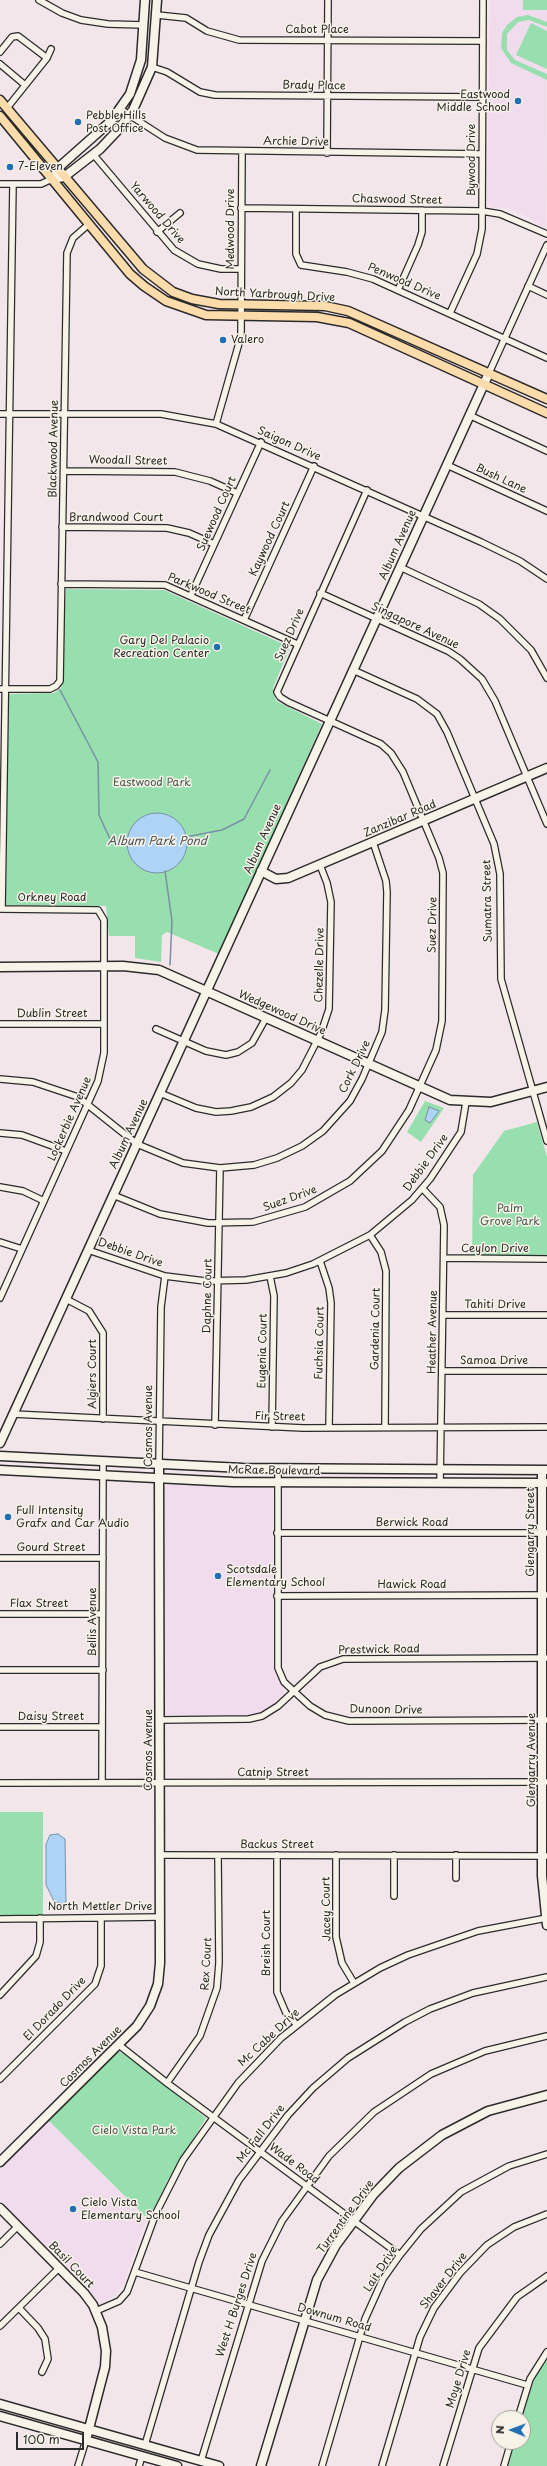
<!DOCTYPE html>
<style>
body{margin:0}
#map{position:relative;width:547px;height:2466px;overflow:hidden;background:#f3e6eb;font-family:"Playpen Sans",sans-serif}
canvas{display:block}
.north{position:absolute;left:491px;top:2410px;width:40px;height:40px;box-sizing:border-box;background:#f7f3e8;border:1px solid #a5a39c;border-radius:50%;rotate:271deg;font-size:11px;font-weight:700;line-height:16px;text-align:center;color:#2b2b2b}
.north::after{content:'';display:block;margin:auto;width:14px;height:18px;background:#1f6fb2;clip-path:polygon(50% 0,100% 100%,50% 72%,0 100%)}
.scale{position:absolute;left:16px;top:2432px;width:68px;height:18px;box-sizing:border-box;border:2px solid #2b2b2b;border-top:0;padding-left:5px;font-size:12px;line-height:14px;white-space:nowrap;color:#2b2b2b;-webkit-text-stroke:3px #f7f3e8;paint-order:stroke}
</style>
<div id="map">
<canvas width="547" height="2466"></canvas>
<div class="north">N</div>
<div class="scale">100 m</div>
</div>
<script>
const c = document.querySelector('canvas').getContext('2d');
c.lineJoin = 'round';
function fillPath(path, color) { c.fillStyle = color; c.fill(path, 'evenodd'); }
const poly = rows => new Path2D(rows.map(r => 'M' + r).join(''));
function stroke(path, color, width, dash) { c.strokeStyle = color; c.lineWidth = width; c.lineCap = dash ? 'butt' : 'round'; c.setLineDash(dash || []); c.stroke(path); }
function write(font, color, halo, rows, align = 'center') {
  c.font = font + ' "Playpen Sans",sans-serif'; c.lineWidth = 3; c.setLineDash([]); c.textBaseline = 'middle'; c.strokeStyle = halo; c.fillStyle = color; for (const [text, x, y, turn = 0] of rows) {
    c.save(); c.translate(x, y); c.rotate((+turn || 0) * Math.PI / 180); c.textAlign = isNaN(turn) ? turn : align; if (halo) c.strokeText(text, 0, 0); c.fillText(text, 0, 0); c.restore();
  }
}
const built = poly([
 [490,0,547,0,546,228,539,225,538,222,507,208,493,208,487,201],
 [166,1483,268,1487,273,1490,273,1666,285,1691,284,1695,265,1711,248,1716,166,1715,164,1711,164,1490],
 [48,2120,146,2219,124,2283,115,2296,101,2304,0,2200,0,2170]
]);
const green = poly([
 [523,0,547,0,547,10,523,10],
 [528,15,547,22,547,27,529,20,518,22,507,34,507,50,515,60,547,74,547,80,511,63,501,48,502,33,507,25,517,17],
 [531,23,547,31,547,69,516,55],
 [66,589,164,590,290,647,273,688,276,701,322,724,219,954,167,932,162,935,161,962,135,958,135,936,109,936,106,906,6,905,8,694,54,693,61,688],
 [425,1101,444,1108,421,1142,407,1132],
 [537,1122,547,1157,547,1256,472,1256,473,1175,504,1131],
 [0,1812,43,1812,43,1915,0,1916],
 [116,2051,123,2053,206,2118,168,2180,149,2220,48,2120],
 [547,2358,547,2466,507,2466,514,2442,523,2442,523,2418,521,2418,537,2372]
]);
const water = poly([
 '127 843a30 30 0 1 1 60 0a30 30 0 1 1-60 0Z',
 [429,1107,439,1111,430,1123,425,1120,429,1107],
 [58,1834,65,1839,66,1902,63,1904,54,1901,46,1885,46,1844,50,1835,58,1834]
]);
const stream = poly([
 [60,690,98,762,99,815,110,839,127,842],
 [186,837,222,830,244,819,270,770],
 [165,871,172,921,170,965]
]);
const street = poly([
 [39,0,62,13,81,20,108,24,144,25],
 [157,15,186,18,207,31,239,40,483,41],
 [0,52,12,37,18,36,47,58],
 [0,64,25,85],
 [152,67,167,72,200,92,215,95,483,97],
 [7,108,47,58,51,49],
 [120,109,165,138,197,150,482,154],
 [327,153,328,0],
 [93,154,174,250,198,264,221,269,241,269],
 [0,184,41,184,52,179],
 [241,208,482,211,500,214,547,234],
 [296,209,296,254,301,265,347,272,373,279,547,358],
 [157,232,180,213],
 [528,286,547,295],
 [398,290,418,245,422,232,422,210],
 [450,313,477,254,482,229,483,0],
 [489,373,547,245],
 [0,414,161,414,216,424,481,542,520,561,547,579],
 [469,415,547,451],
 [216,424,241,336,242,152],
 [447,465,547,511],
 [64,471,175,472,210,481,237,493],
 [62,527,167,528,189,533,214,544],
 [400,567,479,604,500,619,531,650,547,678],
 [61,584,165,585,297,644],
 [320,593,448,651,460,659,482,679,495,701,547,824],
 [191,595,261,442],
 [244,620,314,466],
 [353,670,417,699,437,714,447,732,494,844,500,874,501,979,547,1141],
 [0,689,50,689,56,686,60,681,67,253,73,238,89,224],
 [0,909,98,910,104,920,104,1053,98,1081,0,1298],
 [2,909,13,184],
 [0,1024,104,1024],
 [156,1029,206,1051,226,1055,238,1052,252,1043,266,1018],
 [0,1079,33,1082,78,1097,137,1144,183,1163,220,1168,254,1165,277,1158,302,1146,323,1131,350,1101,362,1079,382,1032,385,1010,387,892,386,881,373,842],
 [160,1093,196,1108,216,1112,231,1111,251,1107,273,1097,291,1083,302,1070,321,1033,329,1009,331,902,327,883,320,865],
 [0,1133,22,1135,66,1151],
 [0,1187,23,1191,44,1201],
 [423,1189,440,1207,444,1225,440,1483],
 [113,1195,160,1214,208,1223,253,1222,305,1207,350,1181,382,1151,409,1110,436,1050,442,1021,443,873,439,858,403,772,391,753,381,744,288,702,280,697,277,692,367,490],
 [370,1235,381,1252,386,1271,385,1427],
 [0,1242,22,1249],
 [88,1250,165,1276,205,1281,246,1280,286,1273,313,1264,370,1235,412,1200,430,1179,461,1132,466,1102],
 [444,1258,547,1259],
 [320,1261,329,1288,331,1303,329,1427],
 [270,1276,274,1296,272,1427],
 [66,1299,89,1311,103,1333,103,1419],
 [443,1315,547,1315],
 [442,1371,547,1371],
 [13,1414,303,1428,547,1427],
 [215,1425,220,1168],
 [159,1465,161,1307,165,1276],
 [278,1469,278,1668,284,1682,310,1706,325,1715,349,1721,547,1720],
 [277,1533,547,1533],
 [0,1558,103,1558],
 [277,1596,547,1595],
 [0,1614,102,1614],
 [0,1670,103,1670],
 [160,1720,249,1719,262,1716,278,1706,320,1667,343,1659,547,1658],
 [0,1727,102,1727],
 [0,1783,547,1782],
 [102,1783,103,1461],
 [160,1855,547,1856],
 [277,1855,277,1992,286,2013,297,2025],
 [336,1855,336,1937,342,1963,354,1983],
 [456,1878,456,1855],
 [394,1896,394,1855],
 [0,1919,160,1917],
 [0,1995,36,1956,40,1942,40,1918],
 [119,2045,167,2083,400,2255],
 [0,2079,95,1984,101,1966,101,1918],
 [167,2083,200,2036,217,1988,219,1963,218,1856],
 [0,2244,18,2226],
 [135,2272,527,2385],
 [19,2308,38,2328,45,2339,48,2359,42,2372],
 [96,2311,119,2301,127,2292,156,2213,183,2160,238,2083,281,2038,335,1995,380,1968,408,1955,478,1931,547,1918],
 [0,2326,59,2268],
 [518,2418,530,2379,547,2352],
 [145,2445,199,2262,209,2235,239,2180,288,2115,313,2088,348,2058,405,2022,430,2009,473,1993,547,1977],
 [201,2461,262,2261,282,2221,329,2156,374,2112,431,2074,485,2051,547,2036],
 [78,2466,86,2440],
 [139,2466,142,2456],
 [322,2466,365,2319,383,2279,400,2255,421,2229,461,2192,509,2166,547,2154],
 [382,2466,420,2337,434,2308,460,2273,487,2245,514,2227,547,2214],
 [443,2466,479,2348,517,2297,547,2276],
 [504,2466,511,2442]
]);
const secondary = poly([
 [55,175,58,168,111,121,130,94,141,60,145,0],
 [52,179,64,177,100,149,118,130,133,110,152,67,157,0],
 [261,871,276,879,288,878,547,768],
 [0,967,123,966,159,970,450,1100,491,1102,547,1087],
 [0,1443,489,373],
 [0,1456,243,1468,547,1470],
 [0,1470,233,1482,547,1483],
 [542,1470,542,1876,547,1925],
 [0,2162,137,2026,150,2006,158,1984,160,1963,159,1465],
 [0,2208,84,2293,93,2305,102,2327,106,2351,105,2367,86,2440],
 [0,2404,219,2466],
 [0,2416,177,2466],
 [261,2466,317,2280,336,2245,373,2195,399,2168,442,2135,488,2111,547,2095]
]);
const primary = poly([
 [0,100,143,269,173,292,192,299,219,304,325,306,348,311,547,399],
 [0,116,130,274,144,286,166,301,206,315,317,317,349,323,547,413]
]);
const markers = [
 [518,101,4,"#1f6fb2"],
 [78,122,4,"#1f6fb2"],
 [10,167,4,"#1f6fb2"],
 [223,340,4,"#1f6fb2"],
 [217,647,4,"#1f6fb2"],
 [8,1517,4,"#1f6fb2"],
 [218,1576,4,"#1f6fb2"],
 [73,2209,4,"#1f6fb2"]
];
const streetNames = [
 ["Cabot Place",317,30],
 ["Brady Place",314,86,1],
 ["Archie Drive",296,142,1],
 ["Bywood Drive",472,160,-90],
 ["Chaswood Street",397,200,1],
 ["Yarwood Drive",157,213,49],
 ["Medwood Drive",231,229,-90],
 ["Penwood Drive",404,282,23],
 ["North Yarbrough Drive",275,295,3],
 ["Saigon Drive",289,444,24],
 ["Blackwood Avenue",54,449,-89],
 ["Woodall Street",128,461,1],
 ["Bush Lane",501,479,25],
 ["Suewood Court",217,514,-66],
 ["Brandwood Court",116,518],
 ["Kaywood Court",270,539,-65],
 ["Album Avenue",398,545,-66],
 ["Parkwood Street",209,594,23],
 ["Singapore Avenue",415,626,25],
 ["Suez Drive",290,635,-66],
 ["Zanzibar Road",400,819,-23],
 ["Album Avenue",263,839,-66],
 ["Orkney Road",52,898],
 ["Sumatra Street",488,901,-91],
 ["Suez Drive",433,925,-89],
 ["Chezelle Drive",320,965,-89],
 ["Wedgewood Drive",282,1013,24],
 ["Dublin Street",52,1014],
 ["Cork Drive",355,1067,-64],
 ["Lockerbie Avenue",70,1119,-66],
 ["Album Avenue",129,1134,-65],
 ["Debbie Drive",426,1163,-54],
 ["Suez Drive",290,1199,-20],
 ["Ceylon Drive",495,1249],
 ["Debbie Drive",130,1253,19],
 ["Daphne Court",208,1296,-89],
 ["Tahiti Drive",495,1305],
 ["Gardenia Court",376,1329,-89],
 ["Heather Avenue",433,1332,-89],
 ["Fuchsia Court",320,1343,-89],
 ["Eugenia Court",263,1351,-89],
 ["Samoa Drive",494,1361],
 ["Algiers Court",93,1374,-90],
 ["Fir Street",280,1417,1],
 ["Cosmos Avenue",149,1426,-90],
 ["McRae Boulevard",274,1471,1],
 ["Berwick Road",412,1523],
 ["Glengarry Street",531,1532,-90],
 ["Gourd Street",51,1548],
 ["Hawick Road",412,1585],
 ["Flax Street",39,1604],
 ["Bellis Avenue",93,1622,-90],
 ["Prestwick Road",379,1650,-1],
 ["Dunoon Drive",386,1710,1],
 ["Daisy Street",51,1717],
 ["Cosmos Avenue",149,1750,-90],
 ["Glengarry Avenue",532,1760,-90],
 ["Catnip Street",273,1773],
 ["Backus Street",277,1845],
 ["North Mettler Drive",100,1907],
 ["Jacey Court",327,1909,-91],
 ["Breish Court",267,1943,-90],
 ["Rex Court",207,1964,-87],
 ["El Dorado Drive",55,2009,-46],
 ["Mc Cabe Drive",269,2038,-43],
 ["Cosmos Avenue",91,2057,-45],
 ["Mc Fall Drive",261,2134,-52],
 ["Wade Road",294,2164,37],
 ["Turrentine Drive",346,2217,-54],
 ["Basil Court",71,2265,46],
 ["Lait Drive",381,2269,-57],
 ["Shaver Drive",444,2281,-52],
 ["West H Burges Drive",237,2305,-72],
 ["Downum Road",334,2318,16],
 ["Moye Drive",459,2379,-73]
];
const poiNames = [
 ["Eastwood",510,95,"right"],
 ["Middle School",510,108,"right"],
 ["Pebble Hills",86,116],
 ["Post Office",86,129],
 ["7-Eleven",18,167],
 ["Valero",231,340],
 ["Gary Del Palacio",209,641,"right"],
 ["Recreation Center",209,654,"right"],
 ["Full Intensity",16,1511],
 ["Grafx and Car Audio",16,1524],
 ["Scotsdale",226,1570],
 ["Elementary School",226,1583],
 ["Cielo Vista",81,2203],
 ["Elementary School",81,2216]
];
const parkNames = [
 ["Eastwood Park",152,783],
 ["Palm",510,1209],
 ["Grove Park",510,1222],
 ["Cielo Vista Park",134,2131]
];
const waterNames = [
 ["Album Park Pond",157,842]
];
fillPath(built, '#f0dced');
fillPath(green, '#97dfae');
fillPath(water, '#add4f7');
stroke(water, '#7990a5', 1);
stroke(stream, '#7990a5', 1.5);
stroke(street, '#2b2b2b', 8);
stroke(secondary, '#2b2b2b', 11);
stroke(primary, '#2b2b2b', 11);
stroke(street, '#f7f3e8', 5.5);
stroke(secondary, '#f7f3e8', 8);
stroke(primary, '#fddcac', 8);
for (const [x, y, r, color] of markers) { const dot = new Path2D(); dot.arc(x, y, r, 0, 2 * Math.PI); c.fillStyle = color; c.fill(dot); stroke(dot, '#f7f3e8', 1.5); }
write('11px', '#2b2b2b', '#f7f3e8', streetNames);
write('11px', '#2b2b2b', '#f7f3e8', poiNames, 'left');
write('11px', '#46584c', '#f7f3e8', parkNames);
write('italic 12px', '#4c555e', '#f7f3e8', waterNames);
</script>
